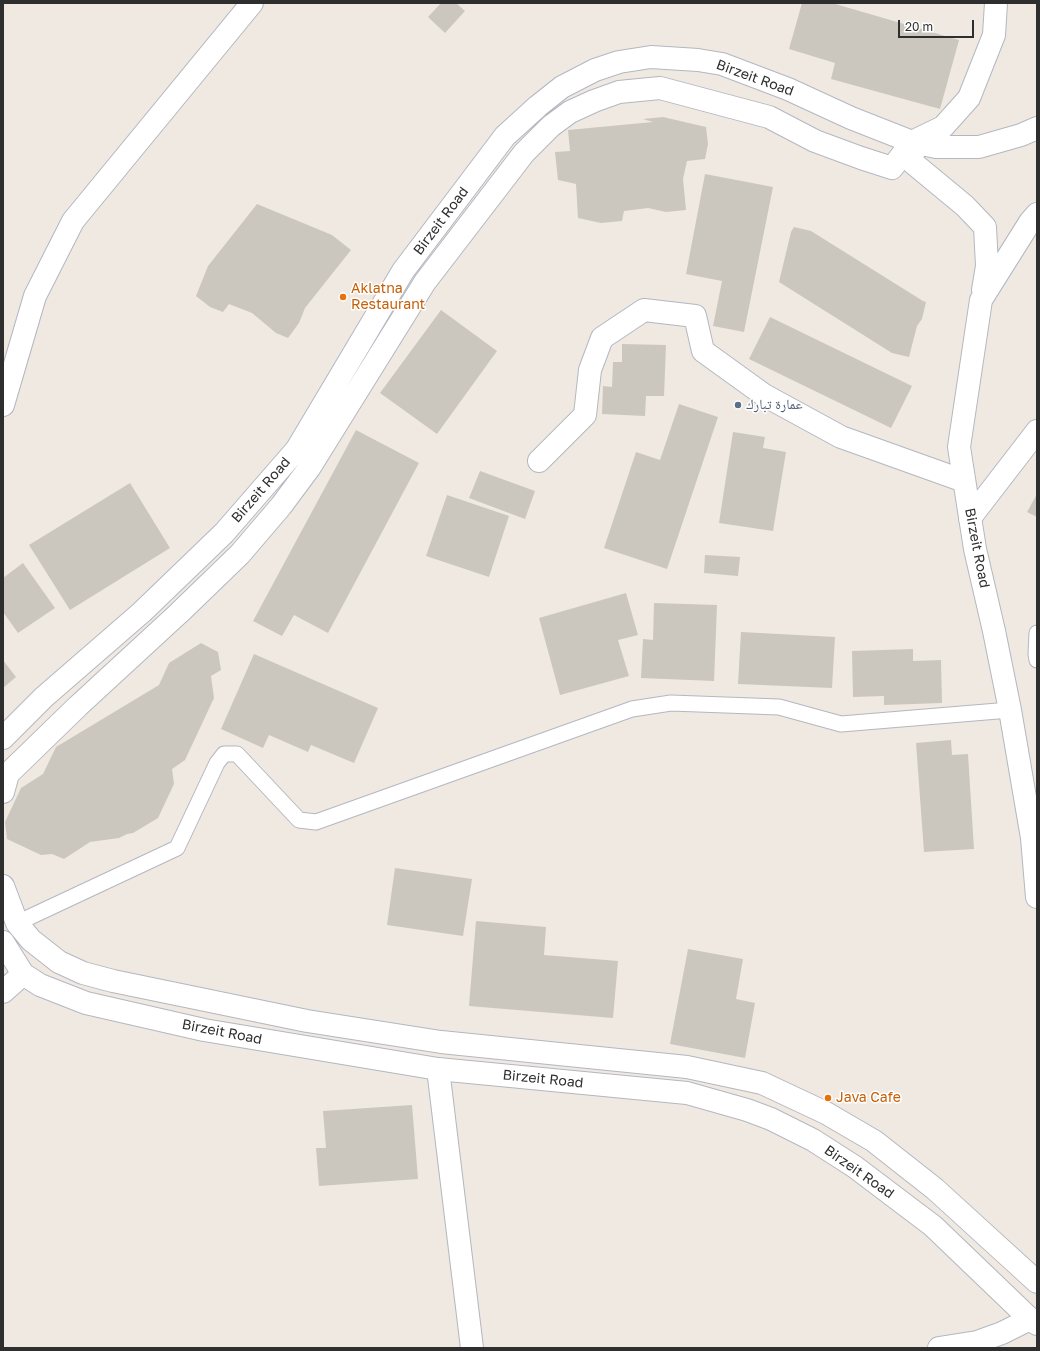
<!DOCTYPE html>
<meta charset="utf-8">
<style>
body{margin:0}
#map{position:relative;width:1040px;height:1351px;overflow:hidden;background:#efe9e1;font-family:"Golos Text",sans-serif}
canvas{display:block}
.frame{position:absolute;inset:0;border:4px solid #2e2e2e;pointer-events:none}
.scale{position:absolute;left:898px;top:20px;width:76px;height:18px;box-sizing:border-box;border:2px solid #2e2e2e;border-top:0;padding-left:5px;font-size:12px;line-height:14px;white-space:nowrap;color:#2e2e2e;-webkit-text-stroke:3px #fff;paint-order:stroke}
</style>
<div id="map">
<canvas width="1040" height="1351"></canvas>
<div class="frame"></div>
<div class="scale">20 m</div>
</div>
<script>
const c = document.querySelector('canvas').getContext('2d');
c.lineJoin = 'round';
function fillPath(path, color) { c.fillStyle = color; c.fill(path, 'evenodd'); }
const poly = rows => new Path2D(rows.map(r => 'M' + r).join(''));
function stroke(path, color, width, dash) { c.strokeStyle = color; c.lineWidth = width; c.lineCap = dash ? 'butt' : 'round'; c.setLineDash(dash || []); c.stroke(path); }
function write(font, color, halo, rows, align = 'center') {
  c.font = font + ' "Golos Text","Noto Naskh Arabic",sans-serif'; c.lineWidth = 3; c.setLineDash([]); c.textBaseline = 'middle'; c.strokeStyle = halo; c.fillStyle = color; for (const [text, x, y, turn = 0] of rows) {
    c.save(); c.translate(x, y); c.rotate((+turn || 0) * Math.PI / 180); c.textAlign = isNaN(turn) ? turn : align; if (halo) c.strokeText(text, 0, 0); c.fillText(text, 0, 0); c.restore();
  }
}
const building = poly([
 [441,3,456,3,465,11,445,33,428,17],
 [802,3,832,3,959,40,940,109,831,79,835,63,789,49],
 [663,117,706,127,708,144,705,159,687,161,683,179,686,210,666,212,648,208,624,211,622,221,601,223,578,218,576,184,558,180,555,152,570,151,568,130,653,122,643,119],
 [705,174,773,187,744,332,713,326,722,281,686,274],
 [257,204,332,235,351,250,305,308,299,323,288,338,276,333,252,313,229,304,223,312,210,307,196,296,208,266],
 [794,227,811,231,923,301,926,302,922,319,917,326,909,357,892,353,779,282,791,232],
 [441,310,497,351,437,434,380,393],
 [770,317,912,386,891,428,749,359],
 [622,344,666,345,664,396,646,396,645,416,602,414,603,386,612,387,613,362,622,362],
 [679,404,718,417,667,569,604,548,636,452,660,460],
 [356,430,419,463,328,633,294,615,282,636,253,621],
 [733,432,765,437,763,448,786,452,773,531,719,523],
 [480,471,535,491,525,519,469,498],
 [130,483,170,548,70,610,29,545],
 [1037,494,1037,517,1027,512],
 [447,495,509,516,489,577,426,556],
 [705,555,740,557,738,576,704,573],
 [23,563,55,608,18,633,3,612,3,578],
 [626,593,638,635,618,640,629,676,560,695,539,618],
 [654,603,717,605,714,681,641,678,643,639,653,640],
 [741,632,835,637,832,688,738,684],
 [201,643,218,652,221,670,211,676,214,698,185,760,172,769,174,784,158,818,133,833,127,834,119,838,90,842,64,859,52,854,41,855,7,839,5,822,21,788,43,774,56,747,159,685,169,663],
 [913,649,913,661,941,660,942,703,884,705,884,696,853,697,852,651],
 [254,654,378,708,354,763,311,745,308,752,269,735,263,748,221,729],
 [3,660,16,677,3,688],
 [951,740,952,755,968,754,974,849,924,852,916,743],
 [395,868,472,879,463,936,387,925],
 [476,921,546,927,544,955,618,961,613,1018,469,1006],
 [688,949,743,959,736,999,755,1003,745,1058,670,1044],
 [412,1105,418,1179,319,1186,316,1148,326,1148,323,1111]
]);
const service = poly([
 [1037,633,1036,654,1037,660],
 [17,923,177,848,217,763,224,754,237,754,299,820,316,822,632,709,671,703,779,707,841,724,1010,710]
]);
const minor = poly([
 [912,142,943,127,969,98,994,35,996,3],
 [3,405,35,296,73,221,252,3],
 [539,461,585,415,590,370,602,338,644,310,695,316,703,351,764,395,841,437,964,481],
 [970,518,1037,431],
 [3,992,23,974],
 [438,1069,472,1348],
 [939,1348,977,1342,1002,1333,1030,1319]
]);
const secondary = poly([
 [912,142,913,163,965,206,985,227,987,266,983,290],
 [1037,214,1030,222,981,300,959,447,975,549,994,631,1010,710,1032,838,1037,897],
 [3,738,44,697,142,612,224,533,297,449,403,271,505,136,538,106,562,87,595,70,619,62,651,57,698,60,722,64,788,89,851,118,912,142,936,147,979,147,1021,135,1037,128],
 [3,792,8,774,78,706,179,613,240,554,281,506,310,467,425,282,524,153,551,126,570,112,594,101,619,92,660,88,769,117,815,141,861,158,892,168,912,142],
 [3,886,17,923,31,940,59,962,83,973,113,981,307,1021,441,1042,687,1067,762,1083,826,1113,874,1141,935,1189,1037,1282],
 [3,942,23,974,40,985,86,1003,204,1030,438,1069,687,1093,747,1110,771,1119,813,1140,855,1167,933,1226,1030,1319,1037,1324]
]);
const markers = [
 [343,297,4,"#e8710a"],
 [738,405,4,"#5c6f8a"],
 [828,1098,4,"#e8710a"]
];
const streetNames = [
 ["Birzeit Road",755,78,20],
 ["Birzeit Road",441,221,-53],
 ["Birzeit Road",261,490,-49],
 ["Birzeit Road",977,548,79],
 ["Birzeit Road",222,1032,11],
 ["Birzeit Road",543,1079,6],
 ["Birzeit Road",859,1172,35]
];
const foodNames = [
 ["Aklatna",351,289],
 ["Restaurant",351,305],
 ["Java Cafe",836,1098]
];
const serviceNames = [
 ["عمارة تبارك",746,405]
];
fillPath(building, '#cbc7bf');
stroke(service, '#b4b7c1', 17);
stroke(minor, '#b4b7c1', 24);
stroke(secondary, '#b4b7c1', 24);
stroke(service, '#fff', 15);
stroke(minor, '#fff', 22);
stroke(secondary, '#fff', 22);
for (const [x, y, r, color] of markers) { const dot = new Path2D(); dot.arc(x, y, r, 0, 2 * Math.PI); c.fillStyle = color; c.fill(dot); stroke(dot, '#fff', 1.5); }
write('14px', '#2e2e2e', '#fff', streetNames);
write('14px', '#c56008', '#fff', foodNames, 'left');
write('14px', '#4e5e75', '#fff', serviceNames, 'left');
</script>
